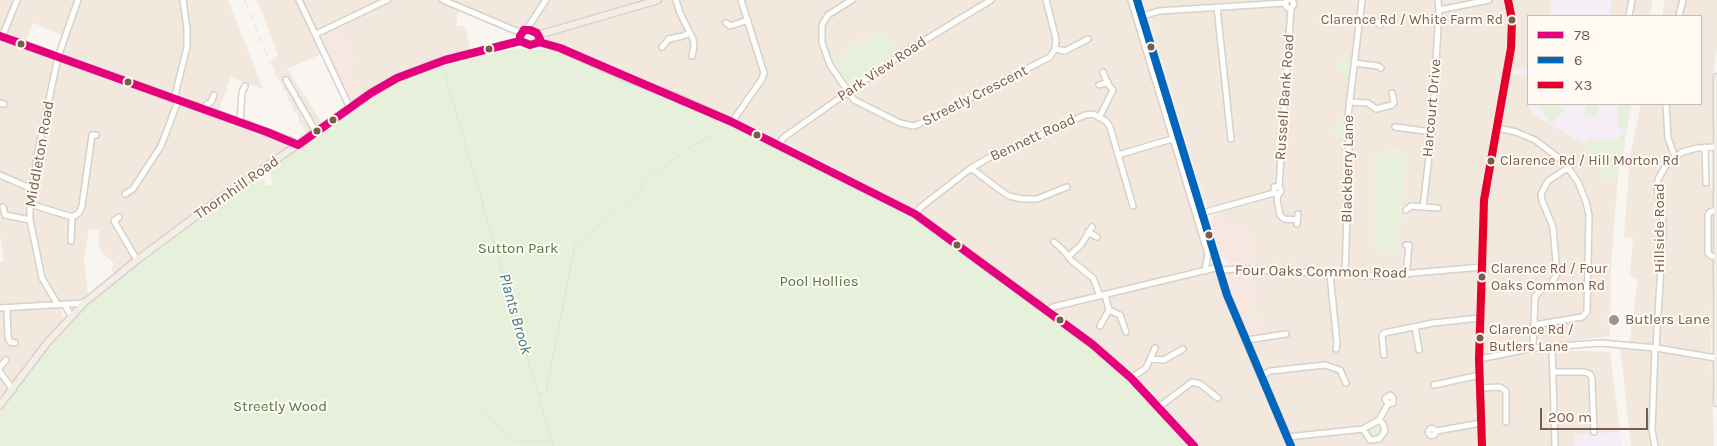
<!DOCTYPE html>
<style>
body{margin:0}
#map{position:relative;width:1717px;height:446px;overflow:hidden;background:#f9f5f0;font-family:Karla,sans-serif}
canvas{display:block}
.legend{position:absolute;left:1527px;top:15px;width:175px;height:90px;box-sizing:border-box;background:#fffaf3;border:1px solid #cabbb1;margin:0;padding:6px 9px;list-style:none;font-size:15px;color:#7a5c4d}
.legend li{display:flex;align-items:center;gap:10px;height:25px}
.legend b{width:25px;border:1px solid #cabbb1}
.scale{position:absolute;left:1540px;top:408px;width:108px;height:22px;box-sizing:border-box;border:2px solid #7a5c4d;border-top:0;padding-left:6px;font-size:15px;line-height:18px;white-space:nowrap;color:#7a5c4d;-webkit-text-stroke:4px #fffaf3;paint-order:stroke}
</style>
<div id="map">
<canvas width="1717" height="446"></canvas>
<ul class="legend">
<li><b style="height:6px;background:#e5007d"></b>78</li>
<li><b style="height:6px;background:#0065bd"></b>6</li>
<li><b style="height:6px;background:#e4002b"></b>X3</li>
</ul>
<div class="scale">200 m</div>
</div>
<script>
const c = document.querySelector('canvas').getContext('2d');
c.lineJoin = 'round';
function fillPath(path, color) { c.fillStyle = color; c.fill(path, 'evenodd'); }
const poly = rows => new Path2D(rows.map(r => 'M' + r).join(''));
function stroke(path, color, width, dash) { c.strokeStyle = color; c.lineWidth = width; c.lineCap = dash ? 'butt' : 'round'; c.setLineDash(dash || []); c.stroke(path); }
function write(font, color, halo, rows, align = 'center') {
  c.font = font + ' Karla,sans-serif'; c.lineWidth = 4; c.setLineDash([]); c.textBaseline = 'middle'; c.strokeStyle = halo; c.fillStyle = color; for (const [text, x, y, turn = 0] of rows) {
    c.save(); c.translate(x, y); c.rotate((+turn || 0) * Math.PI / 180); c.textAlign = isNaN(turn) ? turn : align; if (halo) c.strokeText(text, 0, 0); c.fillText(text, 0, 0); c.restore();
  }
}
const residential = poly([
 [0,0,228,0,263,89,231,77,218,112,62,56,67,37,33,23,26,41,0,32],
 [257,0,1128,0,1205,257,1202,267,1204,274,1216,271,1244,342,1254,341,1249,309,1254,307,1252,274,1254,250,1244,223,1222,229,1215,207,1211,208,1207,206,1204,200,1143,0,1550,0,1552,16,1528,16,1528,68,1512,70,1511,75,1528,75,1528,104,1533,114,1585,144,1606,180,1618,175,1611,267,1610,336,1549,344,1542,342,1537,339,1537,308,1532,340,1523,348,1521,348,1521,353,1558,350,1610,352,1620,432,1575,435,1574,446,1197,446,1133,375,1096,344,910,208,720,113,550,42,537,31,524,28,520,29,459,4,456,26,465,26,470,50,405,71,360,97,345,68,354,63,335,24,313,36,321,54,287,69,323,124,307,134,271,62,278,55],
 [866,37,899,51,850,86,831,61,849,54,850,50],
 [1391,149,1399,149,1400,151,1406,151,1398,251,1374,250,1376,151,1390,151],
 [1611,0,1653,0,1650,16,1610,16],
 [1665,0,1717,0,1717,47,1714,70,1712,144,1700,144,1703,185,1711,185,1711,189,1714,189,1713,206,1706,212,1706,255,1713,260,1711,345,1714,446,1631,446,1620,346,1629,347,1638,279,1630,277,1633,238,1624,237,1630,156,1641,104,1701,104,1701,16,1662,16],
 [0,39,286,141,288,145,284,151,115,276,111,269,114,263,101,252,99,244,99,230,89,229,84,260,88,292,86,298,80,300,59,302,64,320,0,397,0,263,4,262,0,233]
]);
const commercial = poly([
 [337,27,354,64,345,68,360,97,352,102,347,94,321,38,322,35],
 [1217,214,1222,229,1244,222,1254,250,1253,267,1231,265,1221,257,1210,219],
 [1229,272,1252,274,1255,299,1254,307,1249,309,1251,319,1261,318,1269,335,1249,338,1232,301,1223,274]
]);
const education = poly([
 [1550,0,1611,0,1610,16,1552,16],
 [1528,68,1528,75,1511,75,1512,70],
 [1529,104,1631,104,1624,150,1618,175,1606,180,1585,144,1533,114],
 [1620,432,1622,446,1574,446,1575,435]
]);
const green = poly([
 [882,27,899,51,850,86,848,86,831,61,849,54,852,48],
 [520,48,530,50,548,48,558,50,678,100,759,138,760,142,762,140,898,208,933,230,1080,340,1130,380,1191,446,0,446,0,407,50,342,88,303,118,277,255,178,264,180,265,185,272,185,270,167,384,89,417,72,455,61],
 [1355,55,1351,81,1336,68,1338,62],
 [1536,104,1559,104,1565,111,1551,122],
 [1585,104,1598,104,1597,117,1585,117],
 [1618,104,1631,104,1627,129,1617,128],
 [1348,116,1349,142,1331,134,1330,128],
 [1627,131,1618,175,1606,180,1585,144,1589,139,1591,141,1618,139,1621,134],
 [1391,149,1406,151,1398,251,1374,250,1376,151,1390,151],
 [1378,422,1384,428,1381,437,1372,439,1366,430]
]);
const stream = poly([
 [443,67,553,446],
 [539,394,546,393,575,245,636,195,648,178,686,150,710,136,712,132],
 [479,410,517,441,552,442]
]);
const minor = poly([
 [299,0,350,108],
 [443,0,521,33],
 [676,0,680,13,693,39,694,47,692,56],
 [852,0,828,15,822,25,822,43,830,65,854,100,900,123,913,126,917,125,1050,57,1055,49,1056,39,1046,0],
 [1131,0,1208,254,1205,271],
 [1287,0,1285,5,1288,8,1291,8,1294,4,1292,0],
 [1438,0,1439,10,1489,0],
 [1217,7,1231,139],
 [1142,16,1159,11,1285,3],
 [1629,16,1632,0],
 [1679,16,1683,0],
 [1360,19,1377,22,1380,25],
 [726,23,730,26,748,20],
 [526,30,546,0],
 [316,34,387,0],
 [2,37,17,0],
 [662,47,669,39,683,36,689,33],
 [1055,49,1065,51,1088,39],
 [1354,63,1378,66,1381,68],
 [286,80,295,95],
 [1099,85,1108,82],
 [174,99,187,47,187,29,183,0],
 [297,99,316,132],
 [1349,102,1368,103,1376,109,1392,105,1394,102,1392,93],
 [0,103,4,104],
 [1666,104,1668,138,1675,157],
 [204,110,207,104,211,102,214,95],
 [1100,116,1113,90,1108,84,1103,72],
 [240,122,242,92,245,86],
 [732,122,762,79,764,73,741,0],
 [1395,127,1432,132],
 [1497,128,1516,132,1535,140,1564,162,1578,182,1586,202,1589,215,1587,312,1582,317,1534,325],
 [779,145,783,138,902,54,991,0],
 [1705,147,1706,183],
 [1118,155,1172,139],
 [971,168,1000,190,1009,196,1023,199,1037,199,1067,187],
 [0,175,32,189],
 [1279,186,1291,8],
 [125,194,133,189,161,146,178,101],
 [1278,194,1277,200,1280,215,1284,219,1297,220],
 [30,204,72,217,79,213,82,206,92,135,96,135],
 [3,207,5,215,30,220],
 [1423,207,1438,208],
 [1406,210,1411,206,1423,207,1432,132,1439,10],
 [1716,210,1710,212,1708,215,1708,253,1711,256,1716,257],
 [1202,213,1274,193,1279,194,1281,191,1279,186,1274,187,1274,193],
 [915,214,921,207,971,168,994,155,1076,119,1085,115,1093,114,1106,121,1110,127,1133,206],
 [119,217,114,221,137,260],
 [1297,224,1298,214],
 [1088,232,1097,237],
 [71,241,72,217],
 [1054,242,1063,250,1072,261,1093,278,1100,296],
 [1406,245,1409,245,1406,275],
 [1069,256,1081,245,1092,227],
 [1219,270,1239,269,1378,276,1483,267],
 [1330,274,1337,344,1336,349],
 [1345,275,1349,156,1348,116,1362,0],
 [64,304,71,316],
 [58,305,42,278,30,220,30,204,37,156,58,57,78,0],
 [0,308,84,303],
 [7,308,8,337,10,342,15,343],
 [1109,310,1120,315,1126,332],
 [1048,311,1053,307,1219,267],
 [1100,326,1109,310,1105,295],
 [1415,327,1419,350],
 [1247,340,1286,334],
 [1552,346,1555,446],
 [1533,348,1535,297,1541,290,1551,284,1557,274,1553,227,1542,201,1541,194,1548,181,1569,167],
 [1656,348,1663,232,1662,213,1657,189,1658,179,1667,164,1682,152,1697,148,1716,147],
 [1384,355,1382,336,1384,333,1433,323,1480,318],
 [1150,359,1155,348],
 [1479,359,1533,348,1601,343,1656,348,1716,358],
 [0,367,6,360],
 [0,372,13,390],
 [1553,372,1584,372,1590,374,1592,379,1594,432],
 [1261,376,1270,371,1325,365,1340,370,1346,383],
 [1131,378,1146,368,1150,359,1164,360,1183,349],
 [1434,385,1480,375],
 [1480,388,1500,387,1506,391,1506,422],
 [1159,407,1192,382,1200,384,1218,398],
 '1428.5 432a3.5 3.5 0 1 1 7 0a3.5 3.5 0 1 1-7 0Z',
 [1363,429,1370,440,1379,439,1385,431,1383,424,1379,420],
 [1436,431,1481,423],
 [1287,437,1363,429,1379,420,1388,404,1393,403,1393,398,1390,395,1385,399,1388,404],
 [1482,446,1479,359,1483,267,1484,200,1511,48,1512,20,1508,0],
 [1655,446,1652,430,1655,348]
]);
const major = poly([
 [1137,0,1227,295,1291,446],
 [524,30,530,30,537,33,540,39,537,43,530,45,520,41,520,36,524,30],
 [538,35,658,0],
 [0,36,267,132,291,141,298,145],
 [539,42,560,48,629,79,679,98,732,122,915,214,1092,344,1131,378,1194,446],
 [1717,77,1717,403],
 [310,136,371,93,397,78,445,60,520,41],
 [0,405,47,343,84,303,137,260,219,199,303,141]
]);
const rail = poly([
 [245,0,267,56,305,131,493,446]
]);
const majorBridge = poly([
 [303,141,310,136]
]);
const bus1 = poly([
 [524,30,530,30,537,33,540,39,537,43,530,45,520,41,520,36,524,30],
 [0,36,267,132,298,145,371,93,397,78,445,60,520,41],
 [539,42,560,48,732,122,915,214,1092,344,1131,378,1194,446]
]);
const bus2 = poly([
 [1137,0,1227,295,1291,446]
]);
const bus3 = poly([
 [1482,446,1479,359,1484,200,1511,48,1512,20,1508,0]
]);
const markers = [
 [1512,20,4.5,"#7a5c4d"],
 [21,44,4.5,"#7a5c4d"],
 [1151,47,4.5,"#7a5c4d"],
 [489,49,4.5,"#7a5c4d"],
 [128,82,4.5,"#7a5c4d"],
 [333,120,4.5,"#7a5c4d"],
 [317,131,4.5,"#7a5c4d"],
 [757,135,4.5,"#7a5c4d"],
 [1491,161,4.5,"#7a5c4d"],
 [1209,235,4.5,"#7a5c4d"],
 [957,245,4.5,"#7a5c4d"],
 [1482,277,4.5,"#7a5c4d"],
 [1060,320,4.5,"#7a5c4d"],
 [1614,320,6,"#a69286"],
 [1480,338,4.5,"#7a5c4d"]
];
const busNames = [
 ["Clarence Rd / White Farm Rd",1503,20,"right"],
 ["Clarence Rd / Hill Morton Rd",1500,161],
 ["Clarence Rd / Four",1491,269],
 ["Oaks Common Rd",1491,286],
 ["Clarence Rd /",1489,330],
 ["Butlers Lane",1489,347]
];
const streetNames = [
 ["Park View Road",882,69,-34],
 ["Streetly Crescent",975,96,-27],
 ["Russell Bank Road",1285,97,-86],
 ["Harcourt Drive",1432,108,-85],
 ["Bennett Road",1033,138,-25],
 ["Middleton Road",40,154,-80],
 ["Blackberry Lane",1348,169,-89],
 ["Thornhill Road",237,188,-35],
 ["Hillside Road",1660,228,-90],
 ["Four Oaks Common Road",1321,272,1]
];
const parkNames = [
 ["Sutton Park",518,249],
 ["Pool Hollies",819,282],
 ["Streetly Wood",280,407]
];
const poiNames = [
 ["Butlers Lane",1625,320]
];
const waterNames = [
 ["Plants Brook",515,314,74]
];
fillPath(residential, '#f2e8de');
fillPath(commercial, '#f6e8e1');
fillPath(education, '#f6eef6');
fillPath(green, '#e7f0db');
stroke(stream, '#d0e8ea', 1);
stroke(minor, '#d7d1cb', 8);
stroke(major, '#dad1cc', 9);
stroke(minor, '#fefefd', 5);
stroke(major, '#f3eee8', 6);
stroke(rail, '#e6e3e7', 1, [8, 5]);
stroke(majorBridge, '#dad1cc', 9, []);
stroke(majorBridge, '#f3eee8', 6);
stroke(bus1, '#e5007d', 8);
stroke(bus2, '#0065bd', 8);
stroke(bus3, '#e4002b', 8);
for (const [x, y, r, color] of markers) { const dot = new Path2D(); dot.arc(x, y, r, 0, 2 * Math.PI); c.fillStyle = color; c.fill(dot); stroke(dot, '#fffaf3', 2); }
write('14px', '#7a5c4d', '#fffaf3', busNames, 'left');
write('15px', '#7a5c4d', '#fffaf3', streetNames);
write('15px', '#537a41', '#fffaf3', parkNames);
write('15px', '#7a5c4d', '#fffaf3', poiNames, 'left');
write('italic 16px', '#437c86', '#fffaf3', waterNames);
</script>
